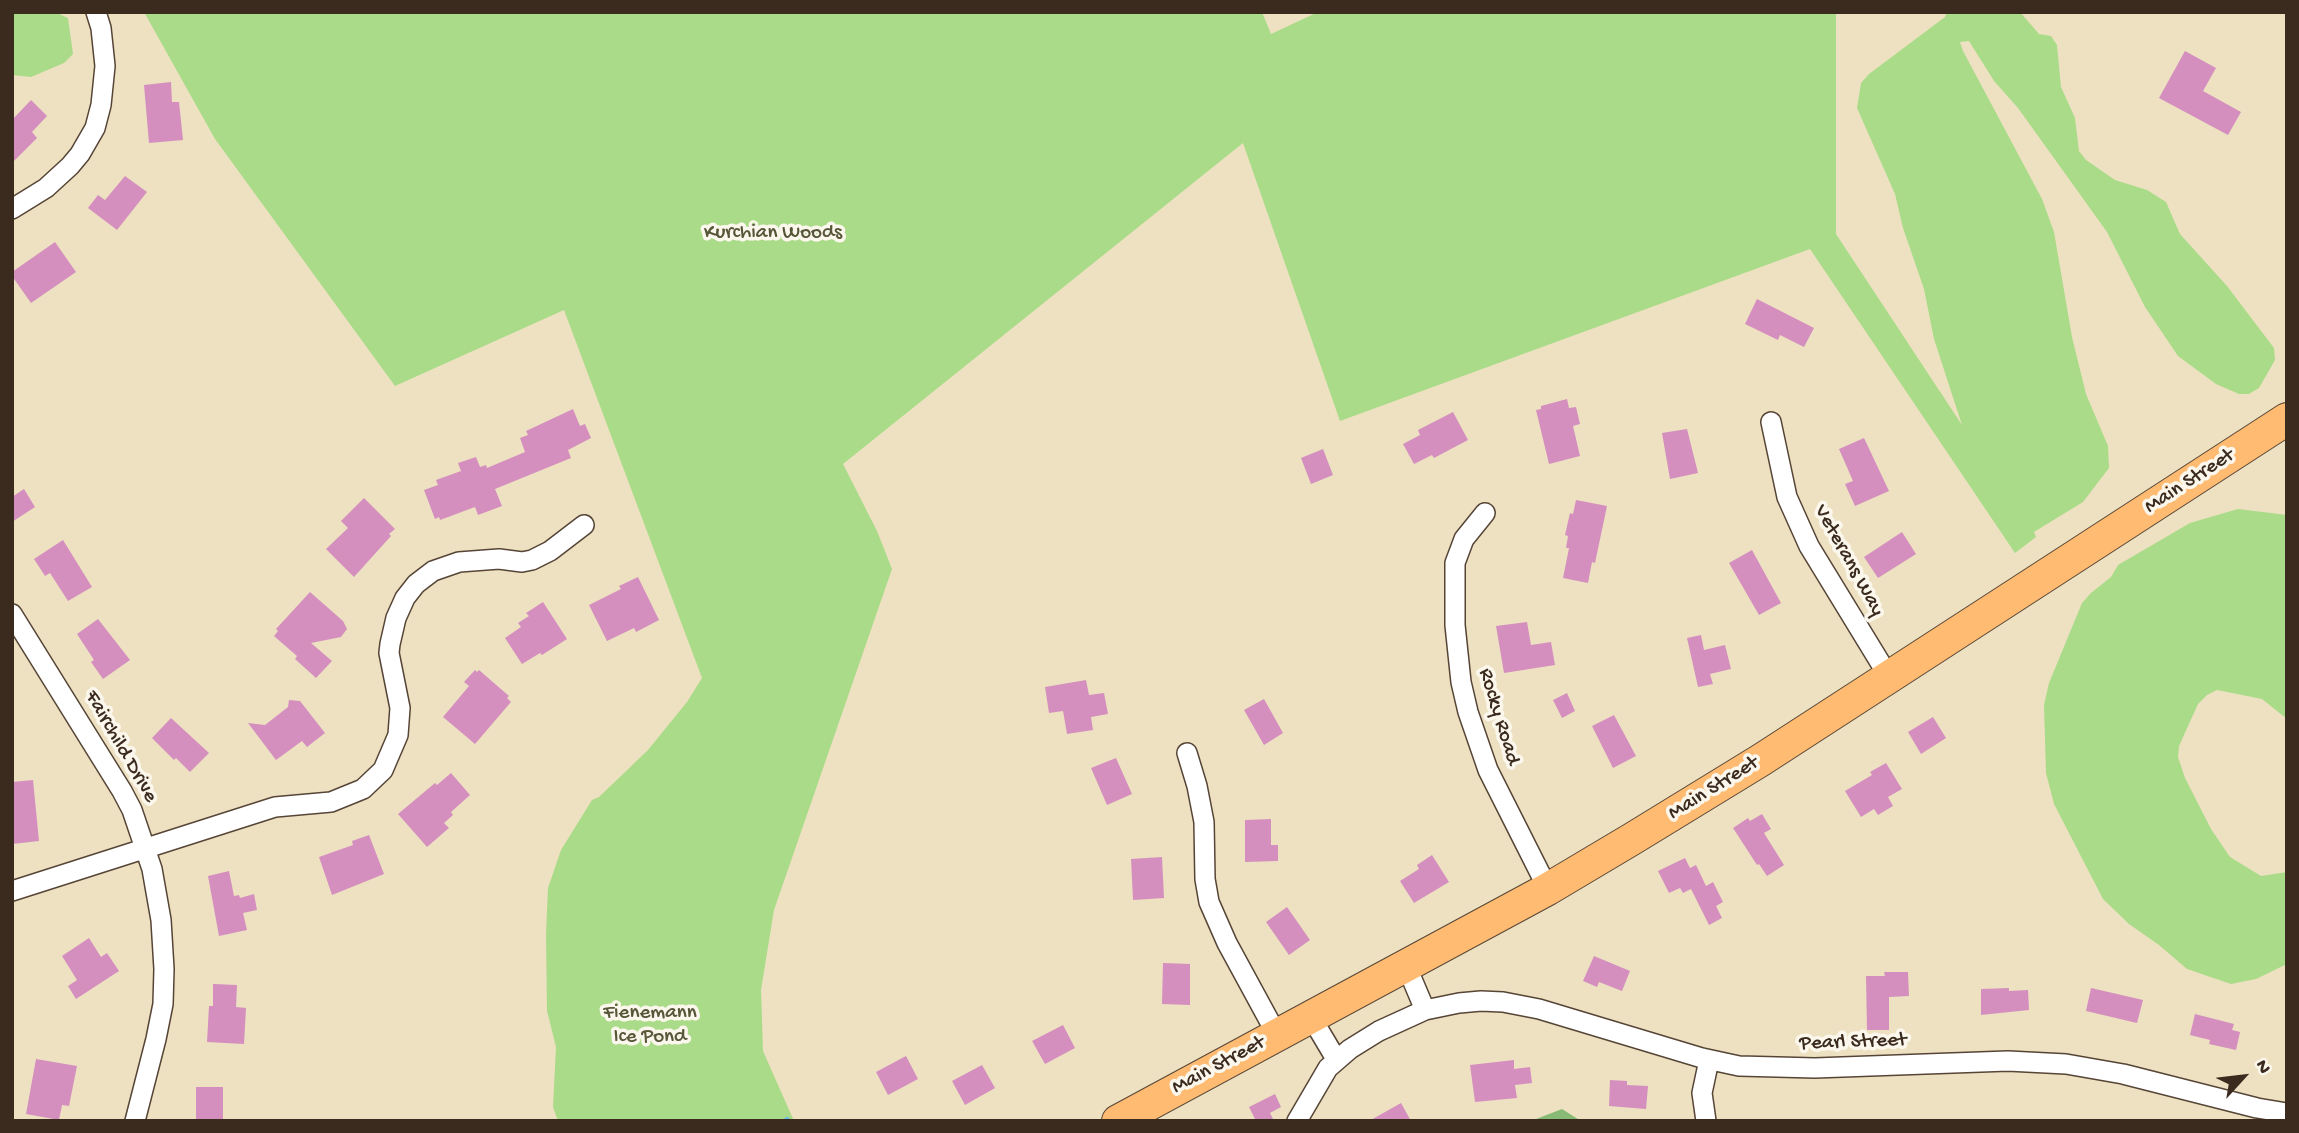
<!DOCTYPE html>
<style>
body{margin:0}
#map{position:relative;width:2299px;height:1133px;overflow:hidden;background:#ede1c1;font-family:"Gochi Hand",sans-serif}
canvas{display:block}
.frame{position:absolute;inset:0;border:14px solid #3b2a1e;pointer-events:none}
.north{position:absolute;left:2208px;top:1042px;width:70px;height:70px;-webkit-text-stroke:5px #fbf7ec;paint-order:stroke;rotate:63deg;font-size:19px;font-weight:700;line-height:28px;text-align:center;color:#3b2a1e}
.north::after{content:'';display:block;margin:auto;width:24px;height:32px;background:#3b2a1e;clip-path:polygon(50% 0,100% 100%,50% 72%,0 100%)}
</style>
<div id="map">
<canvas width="2299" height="1133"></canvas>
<div class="frame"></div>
<div class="north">N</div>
</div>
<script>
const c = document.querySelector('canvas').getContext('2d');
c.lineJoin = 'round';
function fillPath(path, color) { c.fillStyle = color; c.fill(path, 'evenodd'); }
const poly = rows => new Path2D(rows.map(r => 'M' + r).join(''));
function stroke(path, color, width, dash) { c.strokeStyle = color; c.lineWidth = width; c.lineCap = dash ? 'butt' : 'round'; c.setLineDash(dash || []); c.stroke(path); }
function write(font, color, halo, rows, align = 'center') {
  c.font = font + ' "Gochi Hand",sans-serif'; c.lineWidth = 7; c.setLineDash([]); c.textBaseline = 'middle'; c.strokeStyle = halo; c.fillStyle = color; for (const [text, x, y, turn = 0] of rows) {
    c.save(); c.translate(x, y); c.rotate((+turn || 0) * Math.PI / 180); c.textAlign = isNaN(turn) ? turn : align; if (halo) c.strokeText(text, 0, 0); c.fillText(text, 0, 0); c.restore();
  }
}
const green = poly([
 [12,12,55,12,68,18,73,54,64,63,31,77,12,75],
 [144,12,1262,12,1271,34,1318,12,1836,12,1836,234,1962,425,1934,339,1924,289,1903,228,1895,194,1857,108,1861,83,1869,74,1945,17,1947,12,2020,12,2039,34,2051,36,2057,45,2061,87,2075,118,2079,151,2086,160,2115,180,2147,190,2166,202,2180,234,2227,286,2274,348,2275,360,2259,388,2249,394,2239,394,2216,384,2178,356,2145,307,2107,232,2018,108,1994,81,1969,41,1960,42,1963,51,2042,199,2054,232,2072,337,2086,394,2108,446,2109,468,2083,502,2034,532,2036,537,2015,553,1810,249,1340,421,1243,143,843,464,877,531,892,569,774,910,761,990,763,1051,794,1121,558,1121,553,1107,556,1047,547,1011,546,934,548,888,561,850,592,800,599,797,648,750,687,702,702,678,564,310,395,386,215,139],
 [2238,509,2287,515,2287,719,2262,699,2217,690,2207,695,2198,704,2179,746,2178,757,2185,778,2211,829,2230,857,2261,876,2287,872,2287,964,2256,979,2231,984,2187,969,2159,945,2129,924,2103,899,2054,804,2046,773,2044,705,2049,683,2082,603,2091,593,2111,577,2118,565,2190,523]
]);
const forest = poly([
 [1562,1109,1581,1121,1531,1121]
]);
const stream = poly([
 [787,1120,788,1121]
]);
const building = poly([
 [2185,51,2216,68,2203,91,2241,112,2228,135,2159,98],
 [171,82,172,102,179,102,183,140,149,143,144,85],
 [31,100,47,116,32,132,37,138,12,163,12,120],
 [125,176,147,192,117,230,88,208,98,195,105,200],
 [55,242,76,272,31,303,12,276,12,272],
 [1757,299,1814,328,1804,347,1780,335,1778,340,1745,324],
 [1567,399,1569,408,1576,407,1580,424,1573,426,1580,456,1549,464,1536,410,1541,409,1541,406],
 [573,409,580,426,585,424,591,438,568,450,571,458,495,489,502,506,478,515,475,507,440,520,439,517,435,519,424,490,438,485,436,480,461,471,458,463,476,457,480,467,486,465,487,468,525,452,520,438,528,435,526,431],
 [1453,412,1468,440,1434,458,1432,455,1414,464,1403,444,1420,435,1418,430],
 [1687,429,1698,473,1670,479,1662,433],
 [1864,438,1889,491,1855,506,1845,484,1853,481,1839,449],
 [1323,449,1333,475,1311,484,1301,458],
 [24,489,35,507,12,522,12,497],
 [364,498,395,529,389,534,391,536,354,577,326,549,348,528,341,521],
 [1576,500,1607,506,1595,563,1592,562,1588,583,1563,578,1569,548,1566,548,1568,536,1565,535,1570,513,1573,514],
 [1902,532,1916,554,1878,578,1864,557],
 [63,540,92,587,68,601,50,573,45,576,34,559],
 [1752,550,1781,603,1759,615,1729,563],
 [638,577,659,620,636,632,634,628,607,641,589,605,621,589,619,586],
 [310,592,343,621,347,629,341,637,311,643,332,661,316,678,295,659,297,656,274,636,278,631,276,629],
 [543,602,567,639,542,655,540,653,522,664,505,638,521,627,518,623,529,616,526,613],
 [98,619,130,660,103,679,91,662,94,660,77,634],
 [1527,622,1531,645,1551,642,1555,665,1504,673,1496,626],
 [1701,635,1704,650,1725,645,1731,669,1710,674,1713,684,1698,687,1687,638],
 [475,670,477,672,479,670,509,696,507,698,511,702,475,744,443,717,469,686,464,682],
 [1086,680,1089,695,1104,693,1108,714,1091,717,1093,730,1067,734,1063,711,1049,713,1045,687],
 [1567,693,1575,711,1562,718,1553,700],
 [1264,699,1283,733,1264,745,1244,710],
 [289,700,300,701,325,733,307,747,302,741,276,760,248,723,265,725,288,707],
 [1614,715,1636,756,1613,768,1592,726],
 [1933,717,1946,738,1921,754,1908,732],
 [171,718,209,753,190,772,176,758,174,760,152,738],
 [1116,758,1132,794,1107,805,1091,768],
 [1886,763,1902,789,1888,797,1893,806,1878,815,1874,809,1861,817,1845,791,1872,775,1870,772],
 [451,773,470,795,451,812,453,815,444,823,449,828,427,847,398,814,435,783,437,785],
 [33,780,39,841,12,844,12,782],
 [1762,814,1771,829,1764,833,1784,865,1767,876,1759,864,1757,865,1733,828,1748,818,1750,821],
 [1271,819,1271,845,1278,845,1278,861,1245,862,1245,820],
 [369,835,384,874,332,895,319,857,353,845,352,841],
 [1432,855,1449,882,1414,903,1400,881,1419,869,1417,865],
 [1162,857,1164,898,1133,900,1131,859],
 [1685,858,1690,868,1696,865,1706,886,1713,882,1723,902,1716,906,1722,918,1709,925,1691,889,1683,893,1680,888,1669,893,1658,871],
 [229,871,234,896,239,895,240,898,254,894,257,910,243,913,247,930,219,936,208,876],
 [1287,907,1310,940,1289,955,1266,922],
 [89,938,101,957,107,953,119,971,76,999,68,986,77,980,62,956],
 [1594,956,1630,971,1622,991,1599,982,1597,987,1583,981],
 [1163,963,1190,964,1190,1005,1162,1004],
 [1884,972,1908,972,1909,996,1889,997,1889,1030,1867,1030,1866,976,1885,976],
 [213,984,237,985,236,1007,246,1008,244,1044,207,1042,209,1006,213,1006],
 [2009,988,2009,991,2028,990,2029,1010,1981,1015,1981,989],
 [2091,988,2143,1000,2137,1023,2086,1011],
 [2195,1014,2234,1024,2232,1030,2240,1032,2236,1050,2209,1044,2210,1040,2190,1035],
 [1063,1025,1075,1048,1045,1064,1032,1041],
 [906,1056,918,1079,888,1095,876,1072],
 [36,1059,77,1066,69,1106,62,1105,59,1120,26,1114],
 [1514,1060,1514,1069,1530,1067,1532,1083,1515,1085,1517,1098,1475,1102,1470,1065],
 [982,1065,995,1088,965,1105,952,1081],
 [1610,1080,1627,1081,1627,1085,1648,1086,1646,1109,1609,1106],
 [196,1087,223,1087,223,1121,196,1121],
 [1275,1094,1281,1107,1270,1113,1274,1121,1256,1121,1249,1107],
 [1401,1103,1411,1121,1369,1121]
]);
const minor = poly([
 [12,209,46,188,70,166,80,154,95,128,101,105,105,66,101,28,96,12],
 [1771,422,1787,497,1809,546,1889,677],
 [1485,513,1464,539,1455,563,1455,625,1461,682,1468,712,1488,770,1548,889],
 [12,614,122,791,132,810,152,869,161,920,164,969,163,1004,156,1039,135,1121],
 [1187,753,1197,786,1204,822,1205,879,1209,902,1227,943,1277,1035],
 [12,891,275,807,331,802,363,789,383,770,398,735,400,708,389,653,390,644,396,618,405,598,416,584,433,571,459,562,499,559,522,562,532,560,550,551,584,525],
 [1406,965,1425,1010],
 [1311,1017,1336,1059],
 [1297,1121,1328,1068,1350,1049,1379,1031,1425,1010,1459,1003,1481,1001,1503,1002,1539,1009,1702,1058,1739,1066,1815,1068,2008,1061,2066,1064,2123,1074,2257,1108,2287,1113],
 [1706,1121,1702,1093,1709,1060]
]);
const primary = poly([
 [1118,1121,1548,889,1632,839,1761,760,2287,419]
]);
const parkNames = [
 ["Kurchian Woods",773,234],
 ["Fienemann",650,1014],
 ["Ice Pond",650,1038]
];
const streetNames = [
 ["Main Street",2190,482,-33],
 ["Veterans Way",1848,561,61],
 ["Rocky Road",1498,717,73],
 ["Fairchild Drive",120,747,60],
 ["Main Street",1714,789,-32],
 ["Pearl Street",1853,1043,-2],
 ["Main Street",1219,1066,-28]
];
fillPath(green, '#aadb89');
fillPath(forest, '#87bb75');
stroke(stream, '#6bbbe6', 6);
fillPath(building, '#d48fbf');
stroke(minor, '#564536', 22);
stroke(primary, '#564536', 34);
stroke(minor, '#fff', 19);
stroke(primary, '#ffbb71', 32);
write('21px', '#575639', '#fbf7ec', parkNames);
write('21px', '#3b2a1e', '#fbf7ec', streetNames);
</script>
